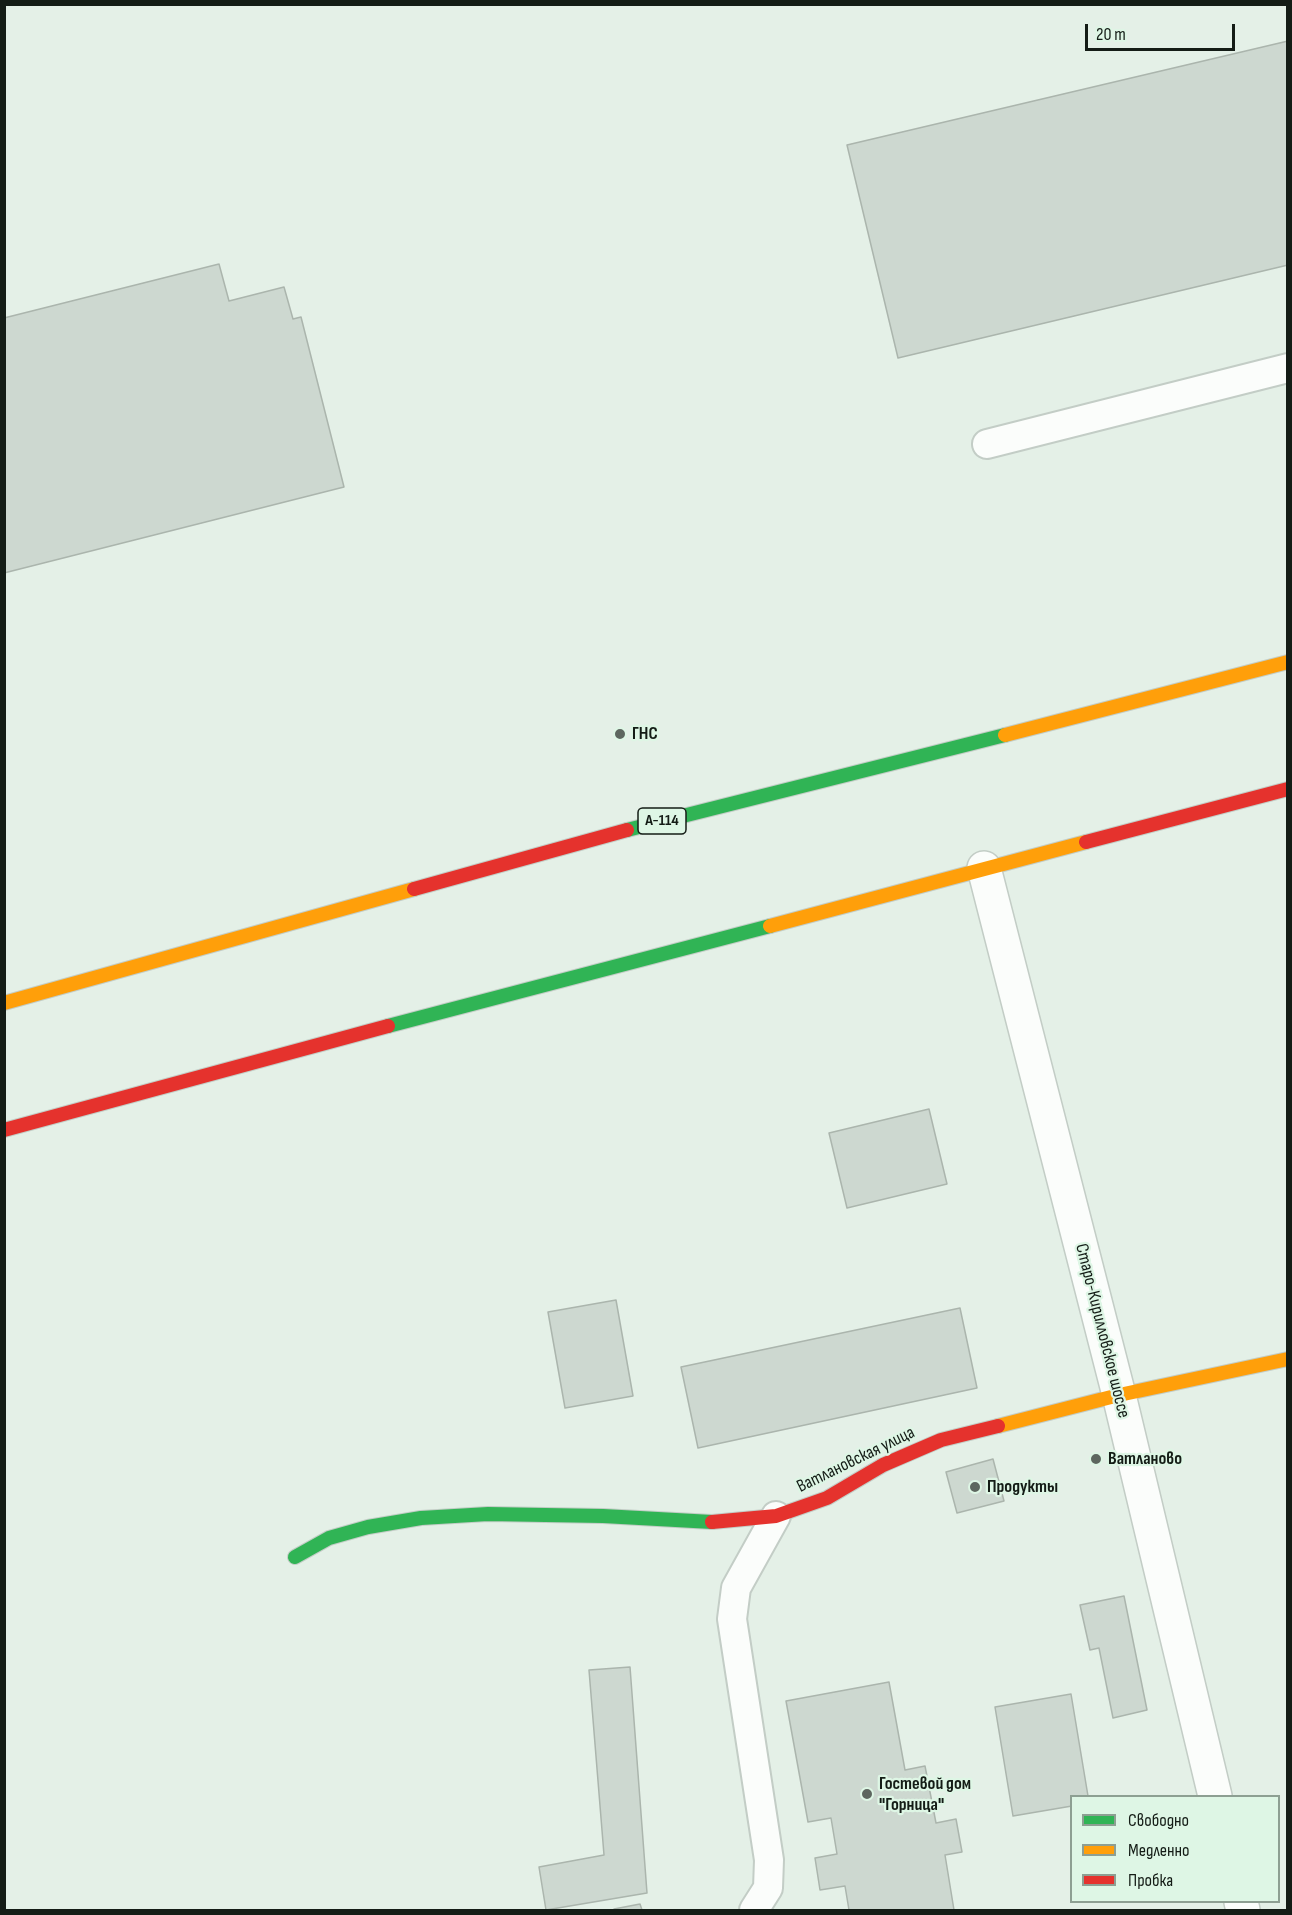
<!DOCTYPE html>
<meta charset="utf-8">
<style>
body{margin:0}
#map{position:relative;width:1292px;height:1915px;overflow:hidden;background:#e4f0e7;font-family:"Sofia Sans Condensed",sans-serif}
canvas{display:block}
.frame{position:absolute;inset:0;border:6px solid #141c16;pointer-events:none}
.legend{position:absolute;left:1070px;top:1795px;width:210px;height:108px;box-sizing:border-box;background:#def6e5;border:2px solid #8d9f92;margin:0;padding:8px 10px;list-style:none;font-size:18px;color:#141c16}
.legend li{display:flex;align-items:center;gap:12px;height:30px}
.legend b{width:30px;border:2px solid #8d9f92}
.scale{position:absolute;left:1085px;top:24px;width:150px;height:27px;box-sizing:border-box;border:3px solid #141c16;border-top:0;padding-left:8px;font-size:18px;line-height:21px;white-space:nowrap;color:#141c16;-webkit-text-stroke:4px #def6e5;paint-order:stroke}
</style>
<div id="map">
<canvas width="1292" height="1915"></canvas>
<div class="frame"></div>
<ul class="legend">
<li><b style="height:8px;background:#30b455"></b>Свободно</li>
<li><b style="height:8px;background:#ff9f0a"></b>Медленно</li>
<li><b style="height:8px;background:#e5322d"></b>Пробка</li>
</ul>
<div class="scale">20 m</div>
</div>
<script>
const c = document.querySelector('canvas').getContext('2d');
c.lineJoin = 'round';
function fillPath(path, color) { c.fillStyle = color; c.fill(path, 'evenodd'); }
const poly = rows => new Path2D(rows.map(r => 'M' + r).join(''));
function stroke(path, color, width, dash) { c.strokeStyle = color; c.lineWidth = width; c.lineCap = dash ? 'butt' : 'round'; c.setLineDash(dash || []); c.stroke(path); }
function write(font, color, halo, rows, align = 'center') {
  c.font = font + ' "Sofia Sans Condensed",sans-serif'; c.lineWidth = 4.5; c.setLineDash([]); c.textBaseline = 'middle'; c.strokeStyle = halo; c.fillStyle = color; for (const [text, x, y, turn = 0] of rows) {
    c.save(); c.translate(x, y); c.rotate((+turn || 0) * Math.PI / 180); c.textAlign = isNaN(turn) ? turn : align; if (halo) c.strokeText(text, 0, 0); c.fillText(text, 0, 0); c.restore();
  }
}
const building = poly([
 [1288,41,1288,265,898,358,847,145,1288,41],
 [219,264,229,301,284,287,293,319,301,317,344,487,4,573,4,318,219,264],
 [929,1109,947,1184,847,1208,829,1133,929,1109],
 [616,1300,633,1396,565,1408,548,1312,616,1300],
 [960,1308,977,1388,698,1448,681,1367,960,1308],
 [993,1459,1004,1501,957,1513,946,1472,993,1459],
 [1124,1596,1147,1710,1113,1718,1099,1648,1090,1650,1080,1605,1124,1596],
 [630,1667,647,1893,546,1910,539,1867,604,1855,589,1670,630,1667],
 [889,1682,905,1770,925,1766,936,1823,956,1819,962,1852,945,1855,954,1910,849,1910,845,1886,820,1890,815,1858,837,1854,831,1818,808,1822,786,1701,889,1682],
 [1071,1694,1088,1796,1072,1796,1072,1806,1013,1816,995,1707,1071,1694],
 [640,1904,642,1910,615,1910,614,1909,640,1904]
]);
const lane = poly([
 [987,444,1288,368],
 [754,1910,768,1888,769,1860,732,1619,736,1588,776,1516]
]);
const street = poly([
 [984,868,1119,1395,1215,1796],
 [1241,1902,1243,1910]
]);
const fast = poly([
 [627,830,1005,735],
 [388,1026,770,926],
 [295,1557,329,1538,368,1527,421,1518,488,1514,603,1516,712,1522]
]);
const slow = poly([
 [1005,735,1288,662],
 [770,926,1086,842],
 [4,1003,414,889],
 [998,1426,1119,1395,1288,1359]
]);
const jam = poly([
 [1086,842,1288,789],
 [414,889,627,830],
 [4,1130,388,1026],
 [712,1522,776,1516,827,1498,883,1465,941,1440,998,1426]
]);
const markers = [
 [620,734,6,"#5d665f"],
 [1096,1459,6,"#5d665f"],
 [975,1487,6,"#5d665f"],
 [867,1794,6,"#5d665f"]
];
const shields = [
 [662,821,48]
];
const shieldNames = [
 ["А-114",662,821]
];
const poiNames = [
 ["ГНС",632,734],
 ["Ватланово",1108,1459],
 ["Продукты",987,1487],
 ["Гостевой дом",879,1784],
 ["\"Горница\"",879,1805]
];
const streetNames = [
 ["Старо-Кирилловское шоссе",1102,1331,76],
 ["Ватлановская улица",856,1460,-26]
];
fillPath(building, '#cdd8d0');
stroke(building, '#abb5ad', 1.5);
stroke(lane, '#c3cdc6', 32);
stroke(street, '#c3cdc6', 36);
stroke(fast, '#c3cdc6', 16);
stroke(slow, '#c3cdc6', 16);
stroke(jam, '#c3cdc6', 16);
stroke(lane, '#fbfdfb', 28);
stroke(street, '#fbfdfb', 33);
stroke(fast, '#30b455', 14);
stroke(slow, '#ff9f0a', 14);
stroke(jam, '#e5322d', 14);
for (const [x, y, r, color] of markers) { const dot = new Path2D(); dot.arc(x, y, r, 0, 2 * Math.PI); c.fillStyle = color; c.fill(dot); stroke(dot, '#def6e5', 2); }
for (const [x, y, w] of shields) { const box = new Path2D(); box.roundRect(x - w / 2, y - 13, w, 26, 4.5); c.fillStyle = '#def6e5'; c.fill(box); stroke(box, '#141c16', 1.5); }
write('bold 16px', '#141c16', null, shieldNames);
write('bold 18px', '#141c16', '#def6e5', poiNames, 'left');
write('18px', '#141c16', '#def6e5', streetNames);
</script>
